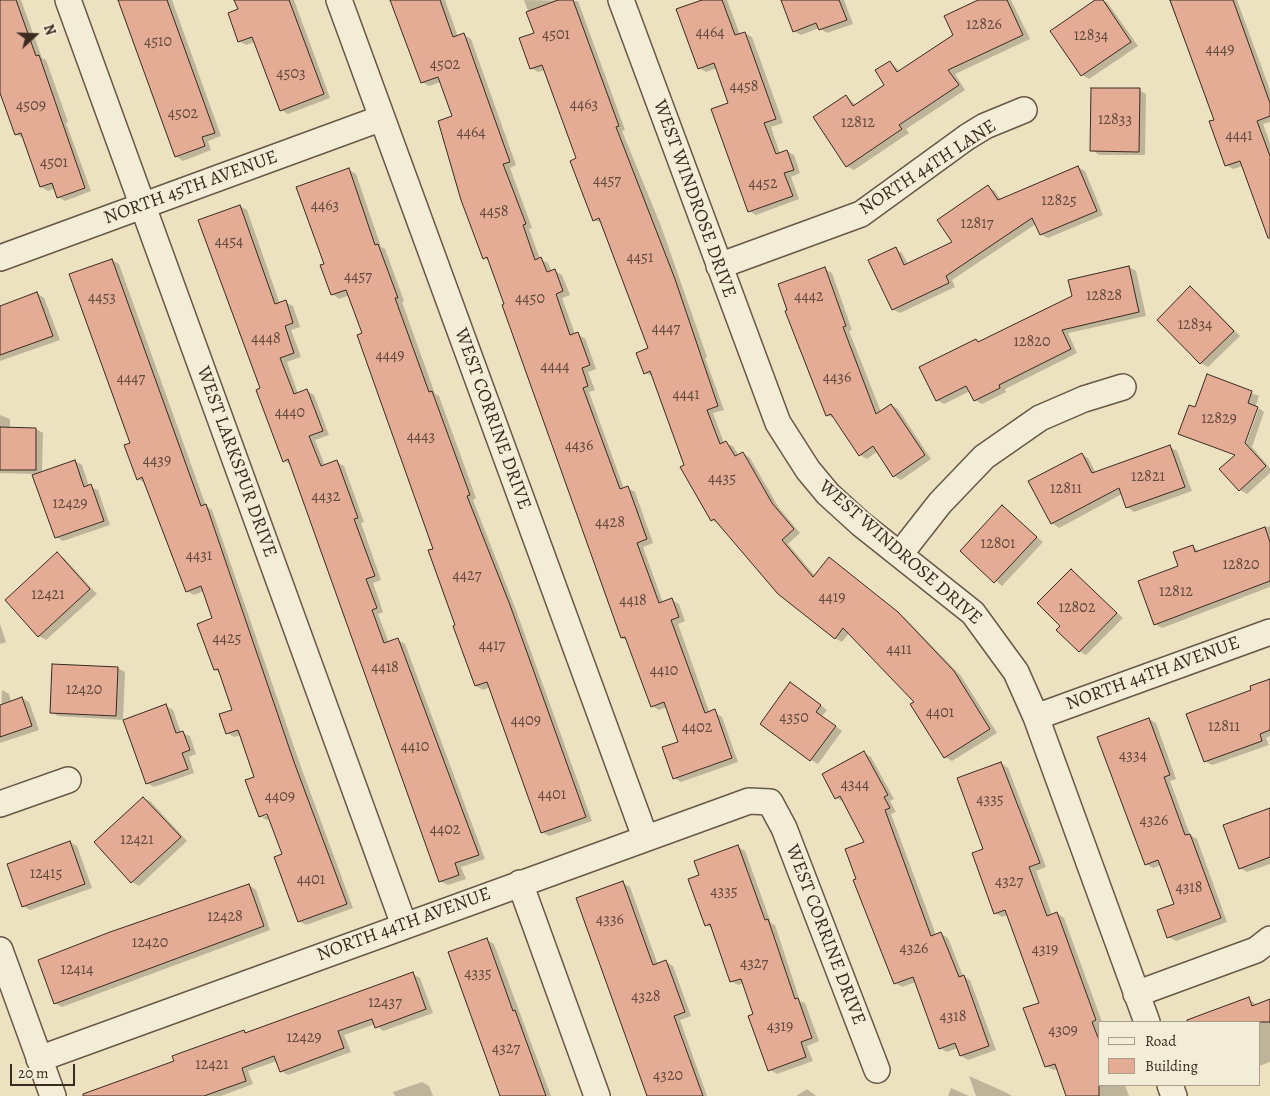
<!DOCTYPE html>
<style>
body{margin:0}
#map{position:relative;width:1270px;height:1096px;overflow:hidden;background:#ede2c0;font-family:Alegreya,serif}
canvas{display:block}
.legend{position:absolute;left:1098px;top:1021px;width:162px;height:65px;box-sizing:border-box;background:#f3ecd6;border:1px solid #a99e8d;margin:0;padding:6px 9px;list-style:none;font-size:15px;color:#3a2a20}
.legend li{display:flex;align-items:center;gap:10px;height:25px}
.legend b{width:25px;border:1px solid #a99e8d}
.north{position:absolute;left:10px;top:10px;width:50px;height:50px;-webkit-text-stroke:4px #f3ecd6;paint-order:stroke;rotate:70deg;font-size:14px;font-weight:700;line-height:20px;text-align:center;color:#3a2a20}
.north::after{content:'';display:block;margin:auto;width:18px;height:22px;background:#3a2a20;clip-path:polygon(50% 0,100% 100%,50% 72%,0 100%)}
.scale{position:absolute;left:10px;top:1064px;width:65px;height:22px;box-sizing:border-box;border:2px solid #3a2a20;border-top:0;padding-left:6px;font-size:15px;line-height:18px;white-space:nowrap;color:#3a2a20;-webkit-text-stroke:4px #f3ecd6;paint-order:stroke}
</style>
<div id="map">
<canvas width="1270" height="1096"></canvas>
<ul class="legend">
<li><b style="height:6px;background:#f3ecd6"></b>Road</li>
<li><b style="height:14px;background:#e4ac95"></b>Building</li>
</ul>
<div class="north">N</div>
<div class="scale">20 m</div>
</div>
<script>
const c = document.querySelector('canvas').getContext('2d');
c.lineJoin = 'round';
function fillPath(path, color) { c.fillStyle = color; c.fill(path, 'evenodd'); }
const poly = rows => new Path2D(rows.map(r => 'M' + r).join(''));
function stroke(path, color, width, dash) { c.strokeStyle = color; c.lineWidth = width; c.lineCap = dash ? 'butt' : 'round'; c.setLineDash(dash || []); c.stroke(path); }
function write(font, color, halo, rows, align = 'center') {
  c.font = font + ' Alegreya,serif'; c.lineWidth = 4; c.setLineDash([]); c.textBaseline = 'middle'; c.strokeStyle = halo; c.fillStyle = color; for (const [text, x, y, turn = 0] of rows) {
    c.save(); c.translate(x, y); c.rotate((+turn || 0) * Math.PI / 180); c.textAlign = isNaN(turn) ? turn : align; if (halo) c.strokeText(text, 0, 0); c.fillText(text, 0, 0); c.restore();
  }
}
const shadow = poly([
 [0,0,21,0,42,58,46,60,68,122,66,123,91,191,65,201,58,197,55,188,48,191,41,187,24,139,16,134,0,89],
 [119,0,172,0,221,136,208,141,211,150,183,161,176,156],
 [235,0,294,0,330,98,288,114,281,110,255,42,246,45,239,41,239,10],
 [391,0,445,0,458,37,464,35,471,39,516,165,510,168,532,228,529,229,540,259,548,263,552,272,555,271,562,275,570,295,562,298,575,334,585,338,596,369,588,372,595,390,589,392,624,489,628,488,635,492,653,543,643,547,663,603,672,600,679,604,685,621,678,624,710,714,715,713,722,717,738,762,681,782,674,778,679,743,667,707,659,710,652,706,628,641,622,638,505,305,490,261,484,258,454,117,441,82,429,86,422,82],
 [524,0,578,1,625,130,622,131,661,226,707,357,705,358,724,410,713,413,724,443,733,446,739,456,743,453,750,458,779,508,800,533,788,544,815,576,829,559,905,618,961,676,997,733,952,761,945,757,912,705,916,702,849,633,842,642,835,638,720,524,711,520,685,465,653,376,645,373,649,349,602,223,594,220,578,159,546,70,538,72,531,68,536,33],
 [706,0,727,0,740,35,745,33,752,37,783,123,771,127,780,154,787,151,794,155,800,173,791,177,799,199,756,215,749,211,730,104,717,68,706,72,699,68],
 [782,0,844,0,853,24,827,33,819,28,801,35,794,31],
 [981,0,1011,0,1030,39,955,74,965,90,906,129,909,133,854,170,846,166,846,96,856,105,886,85,890,62,900,71,955,35],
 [1098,0,1107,2,1138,46,1089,79,1082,75,1052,31],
 [1169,0,1237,0,1270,90,1270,122,1263,124,1270,143,1270,240,1243,166,1233,169,1226,165,1215,120,1178,18,1175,16],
 [1139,90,1146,94,1145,155,1099,155,1092,150],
 [1078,167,1085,171,1103,215,1048,238,1040,234,1036,224,952,280,955,287,900,313,892,309,895,249,902,253,908,264,954,243,988,187,995,191,1001,200],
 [349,170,356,174,381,247,385,249,404,301,402,302,435,394,439,396,476,498,473,500,516,610,592,821,549,836,542,832,490,687,483,690,476,686,435,549,350,295,339,299,332,294,325,264],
 [240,206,247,210,280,304,285,302,293,306,300,327,291,330,301,357,287,362,298,394,307,391,314,395,329,435,315,440,325,466,337,462,344,466,364,522,361,523,381,580,373,583,383,612,378,614,389,643,398,640,405,644,485,859,461,867,466,879,448,885,440,881,291,465,284,461,262,389],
 [112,260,119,264,206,506,212,510,301,767,353,908,306,925,299,921,283,855,270,819,267,820,260,816,256,778,241,735,234,737,227,733,234,710,221,673,215,670,214,619,204,591,194,595,187,591,145,483,138,479],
 [274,813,263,817,263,814],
 [1129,267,1136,271,1146,316,1068,333,1077,353,1005,389,1006,392,982,404,975,400,970,391,944,404,937,400,976,340,980,343],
 [825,269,832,273,852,330,849,331,881,412,891,405,898,409,931,459,901,480,894,476,878,451,867,459,860,455,836,419,827,415,797,343,779,285],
 [1190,288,1197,292,1240,336,1208,367,1201,363,1158,320],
 [37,293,44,298,60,340,0,361,0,307],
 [1208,376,1259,396,1242,448,1244,449,1259,408,1264,412,1252,447,1270,468,1270,473,1247,494,1240,490,1236,455,1196,409],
 [0,415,10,419,10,429,36,429,43,433,42,473,75,461,82,465,89,486,98,490,110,525,63,541,56,537,33,474,0,473],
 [1170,447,1177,451,1192,491,1134,512,1127,507,1122,494,1059,528,1052,523,1081,454,1088,458,1096,473],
 [1002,507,1043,542,1002,586,962,551],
 [1270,526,1270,587,1162,628,1155,624,1180,567,1192,546,1200,552],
 [57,554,64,558,97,594,46,640,39,636],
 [1071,571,1123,618,1086,655,1079,651,1062,626],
 [0,624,6,642,0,644],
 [53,665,118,668,125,672,123,720,58,716,51,712],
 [1270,680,1270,736,1266,738,1269,745,1212,765,1205,761,1253,691],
 [798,688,827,710,822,716,842,731,818,764,811,760],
 [2,690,9,694,11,702,22,698,29,702,39,730,0,743],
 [166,706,173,710,181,733,190,736,196,754,189,757,194,773,154,787,147,783],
 [1149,719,1156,723,1176,779,1170,781,1190,835,1197,839,1227,922,1176,941,1168,937,1176,905,1161,865,1153,868,1146,864],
 [864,753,871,757,894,799,890,801,896,812,891,814,936,935,941,934,948,938,963,976,970,980,996,1050,968,1060,961,1056,958,1048,947,1052,940,1048,916,982,902,987,895,983,858,880,866,842,844,802,836,798],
 [1001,763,1008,768,1046,867,1036,871,1052,915,1057,913,1064,918,1102,1022,1099,1022,1098,1025,1099,1085,1125,1085,1129,1096,1067,1096,1058,1069,1053,1070,1046,1066,1040,1003,1008,915,1002,917,995,913,984,850],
 [144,798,151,802,187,841,139,886,132,882],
 [1270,809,1270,864,1247,872,1240,868],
 [70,842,77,846,92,888,30,910,23,906],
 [738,847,745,851,771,923,775,925,800,1001,805,1003,819,1041,807,1046,813,1061,777,1074,770,1070,744,983,738,985,731,981,713,929,706,925,701,875],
 [622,883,630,887,658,965,666,962,673,966,691,1016,680,1020,707,1096,649,1096],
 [249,885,256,890,270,930,62,1007,55,1003],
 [487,940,494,944,551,1096,502,1096],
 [413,974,420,978,433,1013,383,1031,375,1024,344,1035,351,1052,288,1075,281,1071,277,1061,248,1071,253,1084,221,1096,93,1096,244,1032,248,1034],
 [1249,999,1257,1005,1270,1001,1270,1062,1259,1066,1259,1022,1201,1022,1199,1017],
 [969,1076,1005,1092,1012,1096,976,1096],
 [422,1082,429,1086,433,1096,395,1096,393,1092],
 [951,1088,969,1096,948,1096],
 [807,1089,816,1096,796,1096]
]);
const building = poly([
 [0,0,16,0,36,56,39,55,85,188,57,198,52,183,40,187,21,133,15,135,0,93,0,0],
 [118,0,167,0,215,133,202,137,205,146,175,157,118,0],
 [234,0,289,0,324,94,280,111,252,37,238,42,228,13,238,9,234,0],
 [390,0,440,0,453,37,464,33,510,162,503,164,526,224,523,225,535,260,541,257,547,272,555,269,563,291,556,294,570,335,578,332,590,365,582,368,588,386,583,388,620,489,628,486,647,539,637,543,659,603,672,598,679,617,671,620,705,713,715,709,732,758,673,779,662,747,678,742,664,702,651,707,625,637,621,638,502,305,504,304,487,257,483,259,461,200,438,121,452,116,438,77,421,83,390,0],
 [558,0,573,0,619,126,616,127,675,279,718,406,707,410,720,444,726,441,735,456,743,452,772,503,794,529,782,540,813,577,829,557,898,612,954,671,990,729,944,758,910,704,914,702,843,628,835,639,778,594,714,519,711,521,680,467,684,465,650,371,644,374,636,353,648,348,599,218,593,221,570,161,576,158,542,65,530,69,519,38,534,33,526,12,558,0],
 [702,0,722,0,735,35,745,32,776,119,764,123,776,154,787,150,794,170,784,173,793,196,748,212,711,109,728,103,714,63,698,69,676,9,702,0],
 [781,0,839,0,847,20,819,30,816,23,793,32,781,0],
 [978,0,1007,0,1023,35,948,70,959,85,899,125,902,129,846,167,813,117,846,95,853,106,884,85,875,70,890,61,897,72,953,35,944,16,978,0],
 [1095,0,1103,0,1131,42,1081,76,1050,31,1095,0],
 [1170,0,1233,0,1270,103,1270,116,1257,121,1270,156,1270,238,1268,238,1240,161,1225,166,1209,121,1214,120,1170,0],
 [1091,88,1140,88,1139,152,1090,151,1091,88],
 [1078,166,1097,211,1040,235,1032,218,946,276,949,283,892,310,868,260,896,247,904,265,952,242,937,220,988,185,998,200,1078,166],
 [349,168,375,245,378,244,398,298,395,298,429,392,432,391,470,495,467,496,510,605,586,817,541,833,487,682,475,686,453,626,455,625,428,550,433,549,357,335,362,333,346,290,331,295,320,265,324,264,296,187,349,168],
 [240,205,275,304,286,300,293,323,285,326,294,353,280,358,294,394,307,389,323,431,309,436,321,466,337,460,358,518,354,519,375,576,366,579,377,608,372,610,384,643,398,638,479,855,455,863,459,875,439,882,288,459,283,462,256,390,260,388,198,220,240,205],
 [112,259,201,506,206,504,294,762,347,904,298,922,274,857,282,854,267,814,259,817,245,780,254,777,238,730,226,734,219,714,232,710,218,669,214,670,197,624,212,618,201,586,186,592,142,477,137,480,124,445,130,443,69,274,112,259],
 [1129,266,1139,312,1062,330,1071,349,999,385,1000,388,974,401,966,386,936,401,919,367,976,339,978,342,1072,296,1068,280,1129,266],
 [825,267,846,326,843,327,876,414,891,404,925,455,893,477,873,446,859,456,831,414,826,416,785,311,787,310,778,284,825,267],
 [1190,286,1234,331,1200,364,1157,320,1190,286],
 [37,292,53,336,0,355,0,306,37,292],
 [1207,374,1252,391,1248,403,1258,407,1245,443,1266,466,1239,491,1219,469,1235,455,1178,434,1189,405,1195,407,1207,374],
 [0,427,36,428,36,470,0,470,0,427],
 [1170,445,1185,487,1126,508,1119,488,1051,524,1028,481,1082,453,1092,473,1170,445],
 [75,460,84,487,91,484,104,521,55,538,32,475,75,460],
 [1002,505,1037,537,994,583,960,551,1002,505],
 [1265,527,1270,542,1270,581,1154,625,1138,581,1178,566,1173,552,1193,545,1195,552,1265,527],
 [57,552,90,589,38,637,5,600,57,552],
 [1071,569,1117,613,1079,652,1056,630,1060,626,1037,603,1071,569],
 [52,664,118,667,116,716,50,713,52,664],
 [1270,679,1270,730,1260,734,1262,741,1204,762,1186,714,1251,690,1250,686,1270,679],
 [790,682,821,705,816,712,836,726,810,761,760,724,790,682],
 [22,697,32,726,0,737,0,705,22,697],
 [166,704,176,733,183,731,190,750,182,753,188,769,146,784,123,720,166,704],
 [1149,718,1170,775,1164,777,1185,835,1190,834,1221,918,1167,938,1157,910,1174,904,1158,860,1145,865,1097,737,1149,718],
 [864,751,888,795,884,797,890,808,885,810,931,936,941,932,959,977,964,975,989,1046,960,1056,955,1043,939,1049,913,977,894,984,853,880,856,879,845,849,864,842,840,796,835,799,822,774,864,751],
 [1001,762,1040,863,1029,867,1047,916,1057,912,1096,1020,1092,1022,1099,1040,1099,1096,1066,1096,1055,1064,1045,1067,1023,1008,1039,1003,1005,910,994,914,972,853,983,849,957,778,1001,762],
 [143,797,181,837,131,883,94,842,143,797],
 [1270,808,1270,857,1239,869,1223,825,1270,808],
 [70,841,85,884,22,907,7,864,70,841],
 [738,845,765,920,768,919,795,999,798,998,812,1038,801,1042,806,1057,768,1071,748,1016,753,1014,741,979,730,982,710,924,705,926,688,879,699,875,694,861,738,845],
 [623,881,653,965,666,960,685,1012,674,1016,703,1096,647,1096,576,898,623,881],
 [249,884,264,926,54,1004,38,960,110,932,249,884],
 [487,938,513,1011,515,1010,546,1096,500,1096,448,952,487,938],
 [413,972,426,1009,375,1028,372,1019,338,1031,344,1048,280,1072,274,1056,242,1068,246,1081,204,1096,83,1096,83,1094,174,1061,172,1056,244,1030,245,1033,413,972],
 [1249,997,1252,1006,1270,999,1270,1022,1187,1022,1187,1020,1249,997]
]);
const minor = poly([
 [68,0,404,925],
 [339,0,645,837],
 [621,0,778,423,808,470,828,494,861,524,973,613,1016,672,1036,717,1147,1022],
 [0,258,382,118],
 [719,266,861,214,967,137,985,126,1024,110],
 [900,554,940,503,984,457,1040,418,1084,399,1123,387],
 [1036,717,1270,632],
 [0,804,68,780],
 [520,883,597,1096],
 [0,950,53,1096],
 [1136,994,1256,950,1270,939],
 [39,1059,749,801,770,802,784,828,877,1070],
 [1170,1085,1174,1096]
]);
const numberNames = [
 ["12826",984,25],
 ["4464",710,33],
 ["4501",556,35],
 ["12834",1091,36],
 ["4510",158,42],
 ["4449",1220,50],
 ["4502",445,65],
 ["4503",291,74],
 ["4458",744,87],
 ["4463",584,105],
 ["4509",31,106],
 ["4502",183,114],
 ["12833",1115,120],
 ["12812",858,123],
 ["4464",471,133],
 ["4441",1239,136],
 ["4501",54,163],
 ["4457",607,181],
 ["4452",763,184],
 ["12825",1059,201],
 ["4463",325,206],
 ["4458",494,212],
 ["12817",977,224],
 ["4454",229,242],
 ["4451",640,258],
 ["4457",358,277],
 ["12828",1104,296],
 ["4442",809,297],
 ["4453",102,298],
 ["4450",530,299],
 ["12834",1195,325],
 ["4447",666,329],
 ["4448",266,339],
 ["12820",1032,342],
 ["4449",390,356],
 ["4444",555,367],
 ["4436",837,378],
 ["4447",131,379],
 ["4441",686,395],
 ["4440",290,413],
 ["12829",1219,419],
 ["4443",421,437],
 ["4436",579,446],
 ["4439",157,461],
 ["12821",1148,477],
 ["4435",722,479],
 ["12811",1066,489],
 ["4432",326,497],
 ["12429",70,504],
 ["4428",610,523],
 ["12801",998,544],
 ["4431",199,556],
 ["12820",1241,565],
 ["4427",467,576],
 ["12812",1176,592],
 ["12421",48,595],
 ["4419",832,598],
 ["4418",633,601],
 ["12802",1077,608],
 ["4425",227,639],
 ["4417",492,646],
 ["4411",899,650],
 ["4418",385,668],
 ["4410",664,671],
 ["12420",84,690],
 ["4401",940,713],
 ["4350",794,718],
 ["4409",526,721],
 ["12811",1224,727],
 ["4402",697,728],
 ["4410",415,747],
 ["4334",1133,756],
 ["4344",855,785],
 ["4401",552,795],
 ["4409",280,797],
 ["4335",990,800],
 ["4326",1154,821],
 ["4402",445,830],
 ["12421",137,840],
 ["12415",46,874],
 ["4401",311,880],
 ["4327",1009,882],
 ["4318",1189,888],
 ["4335",724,892],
 ["12428",225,917],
 ["4336",610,920],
 ["12420",150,943],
 ["4326",914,949],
 ["4319",1045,950],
 ["4327",754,964],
 ["12414",77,970],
 ["4335",478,974],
 ["4328",646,997],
 ["12437",385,1003],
 ["4318",953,1017],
 ["4319",780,1027],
 ["4309",1063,1031],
 ["12429",304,1038],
 ["4327",506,1049],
 ["12421",212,1065],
 ["4320",668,1076]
];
const streetNames = [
 ["NORTH 44TH LANE",928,168,-33],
 ["NORTH 45TH AVENUE",191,188,-20],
 ["WEST WINDROSE DRIVE",694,199,70],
 ["WEST CORRINE DRIVE",492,419,70],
 ["WEST LARKSPUR DRIVE",236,462,70],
 ["WEST WINDROSE DRIVE",900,553,41],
 ["NORTH 44TH AVENUE",1153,674,-20],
 ["NORTH 44TH AVENUE",404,925,-20],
 ["WEST CORRINE DRIVE",825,935,69]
];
fillPath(shadow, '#0003');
fillPath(building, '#e4ac95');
stroke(building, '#3a2a20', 1);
stroke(minor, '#675848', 28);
stroke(minor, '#f3ecd6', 25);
write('16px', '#644a3d', null, numberNames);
write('19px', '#3a2a20', '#f3ecd6', streetNames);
</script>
